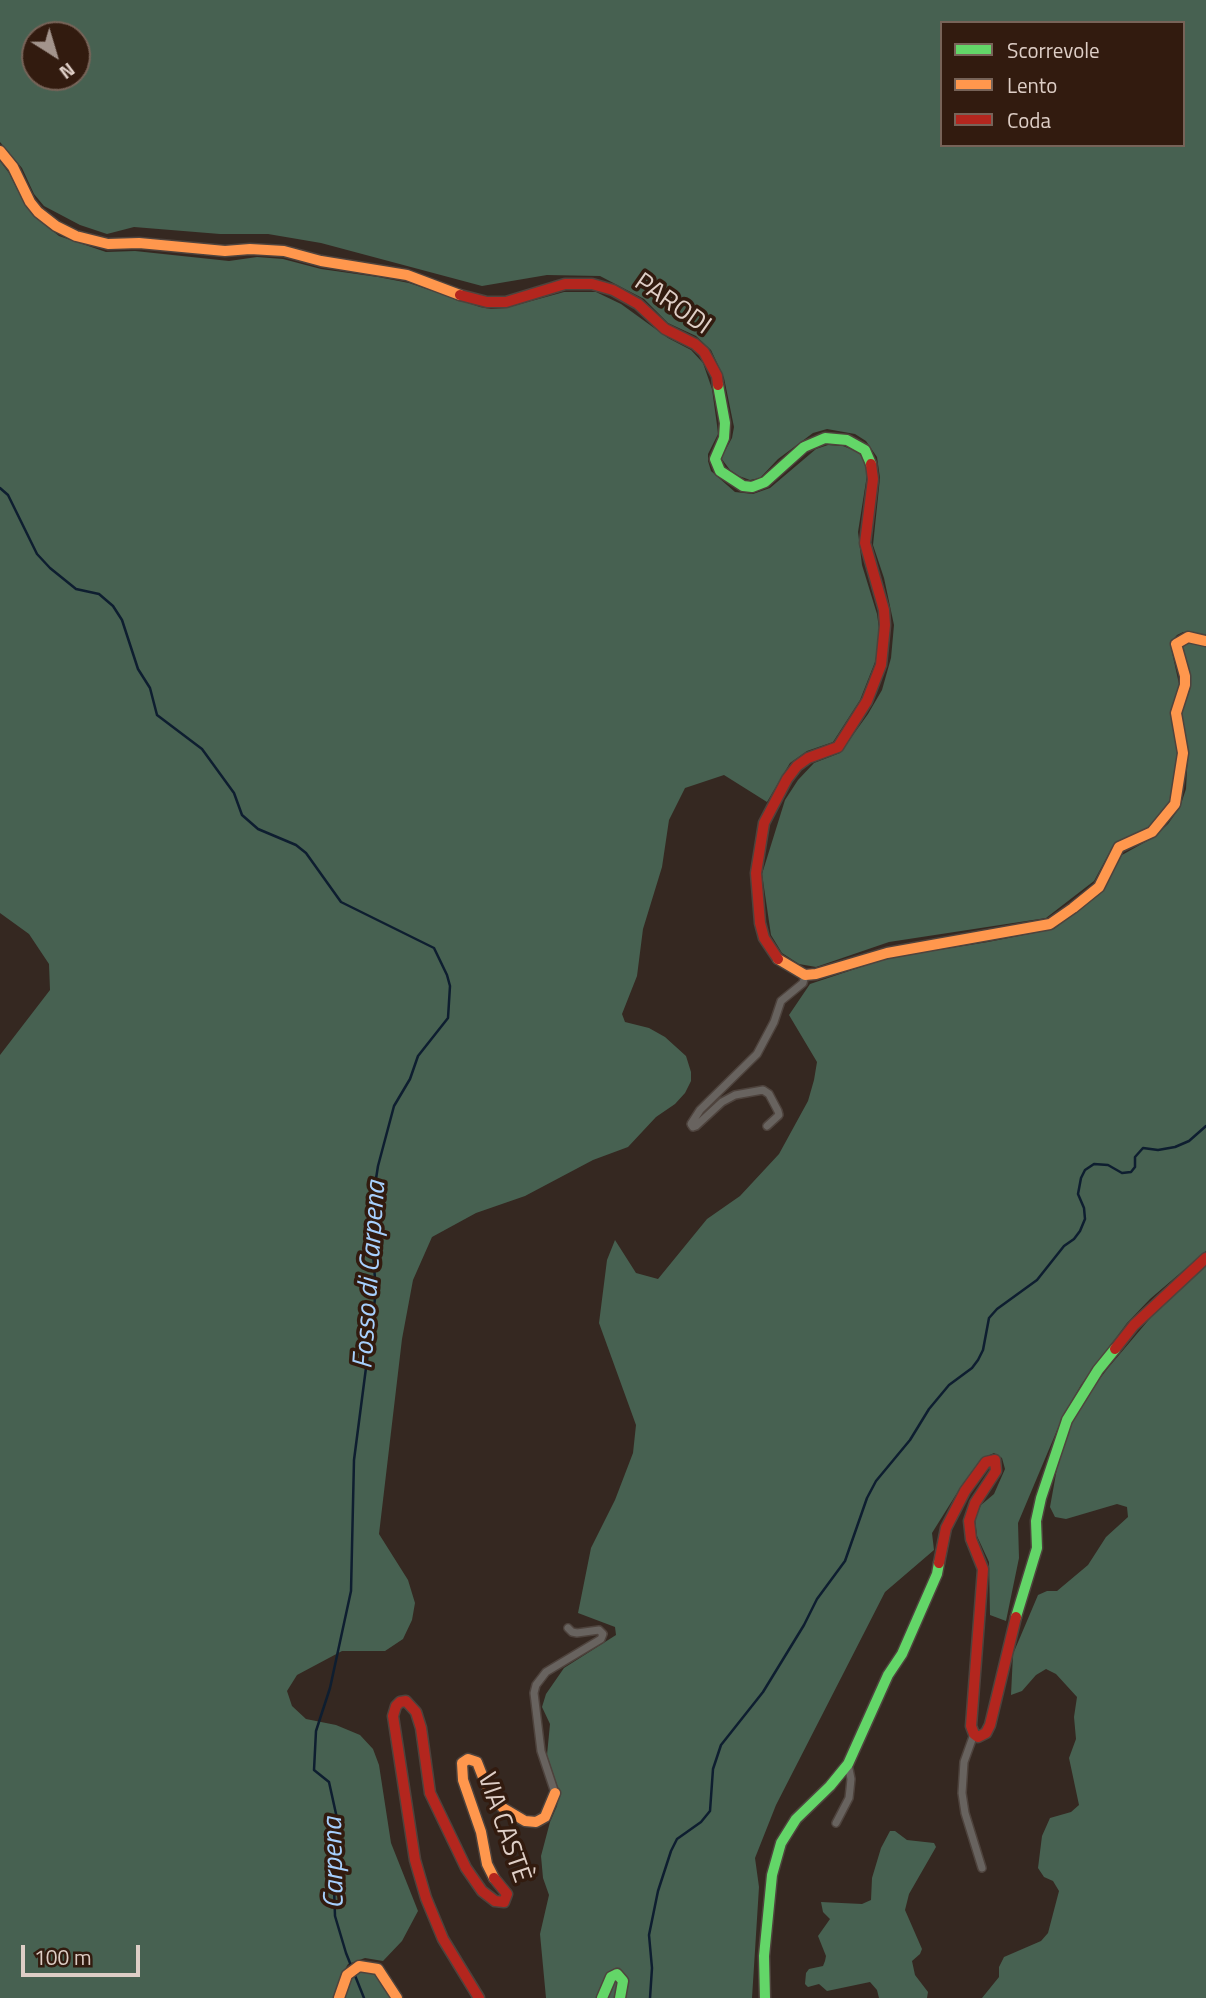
<!DOCTYPE html>
<meta charset="utf-8">
<style>
body{margin:0}
#map{position:relative;width:1206px;height:1998px;overflow:hidden;background:#352821;font-family:"Titillium Web",sans-serif}
canvas{display:block}
.legend{position:absolute;left:940px;top:21px;width:245px;height:126px;box-sizing:border-box;background:#321b0f;border:2px solid #776358;margin:0;padding:9px 12px;list-style:none;font-size:21px;color:#decec6}
.legend li{display:flex;align-items:center;gap:14px;height:35px}
.legend b{width:35px;border:2px solid #776358}
.north{position:absolute;left:21px;top:21px;width:70px;height:70px;box-sizing:border-box;background:#321b0f;border:2px solid #776358;border-radius:50%;rotate:143deg;font-size:19px;font-weight:700;line-height:28px;text-align:center;color:#decec6}
.north::after{content:'';display:block;margin:auto;width:24px;height:32px;background:#a3948c;clip-path:polygon(50% 0,100% 100%,50% 72%,0 100%)}
.scale{position:absolute;left:21px;top:1945px;width:119px;height:32px;box-sizing:border-box;border:4px solid #decec6;border-top:0;padding-left:9px;font-size:21px;line-height:24px;white-space:nowrap;color:#decec6;-webkit-text-stroke:5px #321b0f;paint-order:stroke}
</style>
<div id="map">
<canvas width="1206" height="1998"></canvas>
<ul class="legend">
<li><b style="height:9px;background:#63d668"></b>Scorrevole</li>
<li><b style="height:9px;background:#ff974d"></b>Lento</li>
<li><b style="height:9px;background:#b3261e"></b>Coda</li>
</ul>
<div class="north">N</div>
<div class="scale">100 m</div>
</div>
<script>
const c = document.querySelector('canvas').getContext('2d');
c.lineJoin = 'round';
function fillPath(path, color) { c.fillStyle = color; c.fill(path, 'evenodd'); }
const poly = rows => new Path2D(rows.map(r => 'M' + r).join(''));
function stroke(path, color, width, dash) { c.strokeStyle = color; c.lineWidth = width; c.lineCap = dash ? 'butt' : 'round'; c.setLineDash(dash || []); c.stroke(path); }
function write(font, color, halo, rows, align = 'center') {
  c.font = font + ' "Titillium Web",sans-serif'; c.lineWidth = 7; c.setLineDash([]); c.textBaseline = 'middle'; c.strokeStyle = halo; c.fillStyle = color; for (const [text, x, y, turn = 0] of rows) {
    c.save(); c.translate(x, y); c.rotate((+turn || 0) * Math.PI / 180); c.textAlign = isNaN(turn) ? turn : align; if (halo) c.strokeText(text, 0, 0); c.fillText(text, 0, 0); c.restore();
  }
}
const forest = poly([
 [0,0,1206,0,1206,635,1183,632,1177,635,1170,643,1179,684,1171,713,1178,755,1170,800,1161,815,1150,827,1114,844,1094,881,1046,918,889,942,816,967,799,964,782,953,771,935,762,874,785,800,798,780,814,763,840,753,868,714,882,690,891,658,894,625,884,578,873,545,880,478,877,457,866,441,855,434,827,429,813,433,778,459,760,478,750,480,739,476,730,470,721,458,732,438,734,427,724,378,711,350,696,336,668,323,644,299,600,276,547,275,482,286,321,243,268,234,220,234,134,227,107,234,80,225,44,206,34,194,22,168,0,142],
 [942,23,1183,23,1183,145,942,145],
 [35,35,77,35,77,77,35,77],
 [0,161,9,173,24,203,43,223,59,236,106,252,135,251,229,261,257,257,283,259,321,269,378,277,409,283,480,307,491,309,506,308,564,292,596,292,621,304,668,338,691,350,703,363,712,389,717,425,718,434,708,454,708,461,711,471,735,492,753,494,770,488,816,449,828,445,843,446,858,452,865,460,867,475,858,532,862,565,877,614,880,636,875,662,860,700,833,742,807,751,790,763,767,802,724,775,685,788,669,820,662,867,643,929,637,976,622,1014,625,1022,649,1028,665,1037,686,1056,691,1072,691,1081,685,1093,675,1104,656,1117,628,1147,593,1160,525,1196,476,1213,432,1237,413,1280,402,1339,379,1534,408,1580,415,1603,412,1620,403,1639,385,1651,342,1651,297,1675,287,1691,292,1706,306,1719,336,1725,360,1735,373,1749,379,1765,391,1843,418,1911,402,1941,383,1961,365,1958,348,1964,339,1980,336,1998,0,1998,0,1055,50,990,49,964,29,934,0,913],
 [1191,642,1206,647,1206,1251,1150,1299,1127,1323,1081,1385,1063,1416,1018,1523,1019,1558,1006,1621,990,1615,989,1562,977,1536,975,1519,981,1505,994,1494,1005,1469,1002,1458,994,1453,981,1459,962,1485,932,1533,934,1550,885,1592,776,1805,755,1858,759,1887,752,1998,546,1998,540,1934,549,1895,543,1878,541,1856,550,1822,557,1806,559,1791,547,1755,550,1724,542,1707,546,1694,564,1668,616,1635,615,1627,578,1613,591,1548,615,1500,633,1453,636,1425,599,1323,607,1260,615,1240,636,1273,658,1279,707,1219,740,1196,779,1154,808,1101,814,1080,817,1062,789,1015,810,984,888,958,988,942,1054,929,1103,890,1122,855,1154,837,1168,824,1180,807,1186,789,1188,751,1182,713,1191,686,1190,674,1181,647],
 [1206,1266,1206,1998,982,1998,999,1977,999,1967,1004,1957,1041,1941,1048,1933,1059,1891,1053,1881,1044,1877,1038,1868,1042,1836,1050,1818,1071,1812,1079,1805,1069,1758,1076,1739,1074,1717,1077,1697,1056,1674,1046,1669,1036,1675,1022,1691,1011,1695,1013,1654,1038,1595,1047,1591,1057,1591,1088,1565,1106,1537,1128,1517,1127,1507,1117,1504,1066,1519,1055,1517,1050,1507,1059,1457,1073,1420,1088,1394,1108,1368,1152,1316],
 [890,1831,895,1831,907,1840,934,1843,936,1847,909,1894,905,1910,922,1949,920,1954,912,1961,915,1975,928,1992,927,1998,879,1998,877,1990,870,1982,827,1991,819,1984,808,1987,805,1984,806,1973,809,1969,823,1966,825,1961,826,1956,818,1936,830,1919,823,1912,821,1902,862,1904,871,1900,872,1878,881,1848],
 [358,1970,375,1972,383,1981,392,1998,345,1998,346,1985]
]);
const stream = poly([
 [0,488,8,495,37,554,50,568,76,589,99,594,113,606,122,620,138,669,150,688,157,715,202,749,234,793,242,815,258,829,296,845,306,853,341,902,434,948,447,975,450,986,448,1018,418,1056,410,1079,394,1106,378,1166,370,1217,376,1291,354,1460,351,1591,330,1688,316,1731,314,1770,329,1782,340,1832,335,1843,339,1877,334,1888,335,1916,346,1953,364,1998],
 [650,1998,652,1968,649,1935,658,1891,671,1851,677,1839,701,1822,710,1811,713,1769,721,1745,763,1692,804,1625,817,1599,845,1561,867,1498,876,1481,910,1440,929,1409,949,1385,972,1368,978,1360,983,1350,989,1318,997,1309,1037,1280,1064,1246,1074,1239,1080,1231,1085,1219,1084,1208,1078,1194,1081,1178,1085,1170,1094,1164,1108,1165,1122,1173,1131,1172,1135,1167,1135,1157,1143,1148,1158,1150,1175,1147,1189,1141,1206,1126]
]);
const street = poly([
 [767,1126,779,1115,778,1111,769,1094,763,1090,735,1095,722,1102,696,1126,693,1127,691,1124,700,1110,757,1054,774,1022,781,1001,803,983,805,975],
 [974,1734,964,1762,962,1793,965,1813,982,1868],
 [555,1793,541,1751,534,1693,536,1685,546,1672,601,1639,603,1634,599,1630,577,1633,572,1632,568,1628],
 [836,1823,849,1798,850,1789,851,1779,848,1764]
]);
const fast = poly([
 [718,385,725,423,724,438,715,459,720,471,743,486,752,487,765,482,804,447,825,438,847,440,865,450,871,464],
 [1016,1617,1037,1548,1036,1521,1041,1498,1067,1420,1098,1370,1115,1349],
 [602,1998,611,1977,617,1974,623,1981,620,1998],
 [765,1998,764,1956,772,1875,781,1843,796,1819,830,1786,848,1764,888,1675,902,1654,937,1574,939,1563]
]);
const slow = poly([
 [0,151,13,167,30,202,38,212,56,226,76,236,108,244,139,243,225,251,250,249,284,251,321,261,407,275,460,295],
 [778,959,805,975,816,974,887,953,1050,924,1073,908,1099,887,1119,847,1152,832,1175,804,1183,753,1176,713,1185,685,1185,676,1176,644,1188,637,1206,641],
 [494,1878,487,1864,481,1832,463,1780,462,1763,468,1759,477,1762,486,1785,497,1801,503,1808,525,1821,536,1822,545,1817,555,1793],
 [339,1998,347,1975,359,1966,378,1969,397,1998]
]);
const jam = poly([
 [460,295,487,302,506,302,565,284,592,284,613,290,638,304,665,329,695,344,704,352,717,376,718,385],
 [778,959,764,938,760,923,756,873,764,823,787,779,797,766,808,758,838,747,867,701,881,665,885,625,884,610,865,543,873,479,871,464],
 [1115,1349,1134,1325,1206,1258],
 [939,1563,946,1528,965,1491,986,1462,995,1460,996,1471,975,1503,969,1521,971,1539,983,1569,971,1726,974,1734,978,1737,986,1733,990,1725,1016,1617],
 [479,1998,443,1939,426,1898,415,1860,393,1716,396,1706,400,1702,406,1701,416,1712,421,1728,430,1793,466,1868,482,1891,495,1901,504,1902,507,1894,494,1878]
]);
const streetNames = [
 ["PARODI",672,305,35],
 ["VIA CASTÈ",503,1828,71]
];
const waterNames = [
 ["Fosso di Carpena",371,1275,-86],
 ["Carpena",335,1863,-91]
];
fillPath(forest, '#476151');
stroke(stream, '#0e1e30', 2.5);
stroke(street, '#4e433d', 10);
stroke(fast, '#4e433d', 13);
stroke(slow, '#4e433d', 13);
stroke(jam, '#4e433d', 13);
stroke(street, '#68635f', 7);
stroke(fast, '#63d668', 10);
stroke(slow, '#ff974d', 10);
stroke(jam, '#b3261e', 10);
write('26px', '#decec6', '#321b0f', streetNames);
write('italic 28px', '#a7d0fe', '#321b0f', waterNames);
</script>
